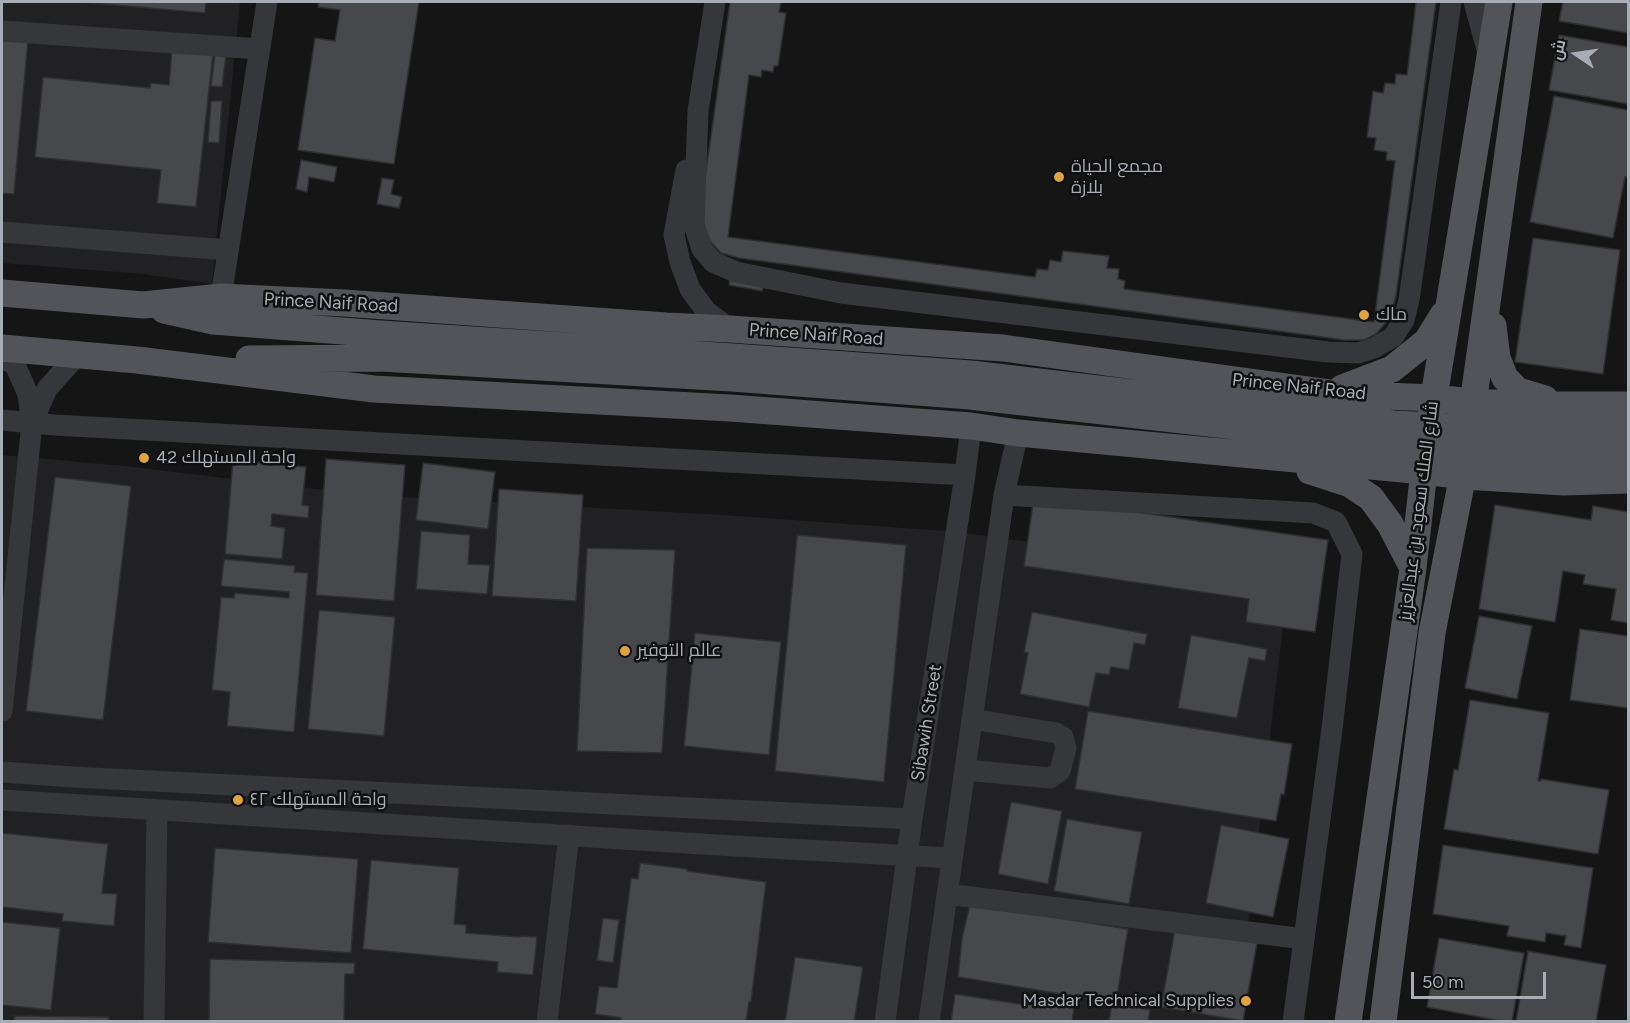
<!DOCTYPE html>
<meta charset="utf-8">
<style>
body{margin:0}
#map{position:relative;width:1630px;height:1023px;overflow:hidden;background:#151516;font-family:Figtree,Cairo,sans-serif}
canvas{display:block}
.frame{position:absolute;inset:0;border:3px solid #a8acb5;pointer-events:none}
.north{position:absolute;left:1546px;top:24px;width:60px;height:60px;-webkit-text-stroke:4px #101011;paint-order:stroke;rotate:283deg;font-size:16px;font-weight:700;line-height:24px;text-align:center;color:#a8acb5}
.north::after{content:'';display:block;margin:auto;width:21px;height:27px;background:#a8acb5;clip-path:polygon(50% 0,100% 100%,50% 72%,0 100%)}
.scale{position:absolute;left:1411px;top:972px;width:135px;height:27px;box-sizing:border-box;border:3px solid #a8acb5;border-top:0;padding-left:8px;font-size:18px;line-height:21px;white-space:nowrap;color:#a8acb5;-webkit-text-stroke:4px #101011;paint-order:stroke}
</style>
<div id="map">
<canvas width="1630" height="1023"></canvas>
<div class="frame"></div>
<div class="north">ش</div>
<div class="scale">50 m</div>
</div>
<script>
const c = document.querySelector('canvas').getContext('2d');
c.lineJoin = 'round';
function fillPath(path, color) { c.fillStyle = color; c.fill(path, 'evenodd'); }
const poly = rows => new Path2D(rows.map(r => 'M' + r).join(''));
function stroke(path, color, width, dash) { c.strokeStyle = color; c.lineWidth = width; c.lineCap = dash ? 'butt' : 'round'; c.setLineDash(dash || []); c.stroke(path); }
function write(font, color, halo, rows, align = 'center') {
  c.font = font + ' Figtree,Cairo,sans-serif'; c.lineWidth = 5; c.setLineDash([]); c.textBaseline = 'middle'; c.strokeStyle = halo; c.fillStyle = color; for (const [text, x, y, turn = 0] of rows) {
    c.save(); c.translate(x, y); c.rotate((+turn || 0) * Math.PI / 180); c.textAlign = isNaN(turn) ? turn : align; if (halo) c.strokeText(text, 0, 0); c.fillText(text, 0, 0); c.restore();
  }
}
const built = poly([
 [2,2,240,2,212,284,143,274,2,263],
 [2,455,125,466,365,495,723,515,959,532,1005,539,1290,565,1237,1021,2,1021]
]);
const building = poly([
 [82,2,206,2,205,13,82,2],
 [319,2,419,2,394,164,298,150,315,38,335,41,340,10,318,7,319,2],
 [730,2,1436,2,1396,296,1390,318,1376,334,1364,340,1344,340,739,258,721,253,710,241,703,223,702,199,730,2],
 [781,2,1416,2,1407,75,1396,74,1395,84,1385,83,1383,93,1373,91,1367,137,1376,138,1374,150,1387,152,1386,160,1395,161,1374,322,1124,289,1125,281,1118,279,1119,269,1107,268,1109,256,1063,251,1061,262,1050,260,1048,270,1037,269,1035,277,728,237,749,75,761,77,762,70,773,72,774,66,778,66,786,13,779,12,781,2],
 [1563,2,1628,2,1628,33,1559,21,1563,2],
 [1559,35,1628,47,1628,104,1549,90,1559,35],
 [2,37,28,40,14,194,2,193,2,37],
 [172,49,213,53,196,207,157,203,161,170,35,157,43,77,150,88,151,83,169,85,172,49],
 [215,54,226,55,222,87,211,86,215,54],
 [1554,96,1628,110,1628,177,1625,177,1613,238,1530,222,1554,96],
 [211,101,222,101,219,143,208,142,211,101],
 [301,160,337,167,334,182,309,177,307,192,296,189,301,160],
 [382,178,394,180,391,194,402,197,399,208,377,204,382,178],
 [1533,238,1620,250,1603,374,1515,362,1533,238],
 [731,273,764,280,762,291,729,285,731,273],
 [326,459,405,465,394,601,316,595,326,459],
 [233,460,306,467,302,505,309,506,308,518,272,514,271,526,285,528,282,559,225,554,233,460],
 [423,463,495,472,488,529,416,520,423,463],
 [55,477,131,486,103,720,26,711,55,477],
 [499,489,583,495,576,601,492,596,499,489],
 [1034,497,1328,540,1315,632,1246,622,1249,599,1024,566,1034,497],
 [1495,505,1591,520,1593,506,1628,512,1628,623,1611,620,1616,589,1583,584,1585,575,1563,571,1555,622,1479,609,1495,505],
 [421,531,470,535,468,564,490,565,487,594,416,589,421,531],
 [797,535,906,545,884,782,775,771,797,535],
 [587,548,675,550,662,753,577,751,587,548],
 [224,559,295,566,294,572,308,573,294,732,227,726,230,692,212,690,221,597,234,598,235,593,289,598,289,592,221,586,224,559],
 [319,610,395,617,384,736,308,729,319,610],
 [1032,612,1147,634,1145,645,1134,643,1129,670,1111,667,1109,675,1096,673,1089,707,1020,694,1028,653,1024,652,1032,612],
 [1479,616,1532,626,1517,699,1465,688,1479,616],
 [1580,629,1628,636,1628,708,1570,700,1580,629],
 [695,633,781,642,769,755,684,746,695,633],
 [1191,635,1267,649,1265,661,1249,658,1237,718,1178,708,1191,635],
 [1470,700,1549,713,1538,781,1541,781,1541,779,1609,790,1598,854,1444,829,1454,769,1458,770,1470,700],
 [1088,711,1292,744,1284,795,1281,794,1276,821,1075,789,1088,711],
 [1011,802,1062,811,1048,884,998,874,1011,802],
 [1067,819,1142,832,1129,904,1054,891,1067,819],
 [1221,825,1289,839,1273,917,1206,903,1221,825],
 [2,833,108,844,102,893,117,894,114,926,62,921,63,914,2,907,2,833],
 [1443,845,1593,868,1581,948,1564,945,1566,936,1546,933,1545,942,1507,936,1509,926,1433,914,1443,845],
 [215,848,358,859,351,953,208,942,215,848],
 [371,860,459,868,454,924,466,925,466,933,520,937,520,936,537,937,533,975,497,972,498,962,363,949,371,860],
 [640,863,687,869,687,871,766,882,751,1002,749,1002,746,1022,621,1022,621,1018,595,1014,599,986,617,988,631,878,638,879,640,863],
 [970,904,1128,929,1116,1003,958,977,962,938,970,904],
 [603,918,619,920,613,963,597,960,603,918],
 [2,922,60,928,51,1010,2,1005,2,922],
 [1175,929,1257,943,1243,1021,1161,1007,1175,929],
 [1439,938,1524,953,1512,1022,1505,1022,1427,1007,1439,938],
 [1528,951,1606,965,1596,1022,1516,1021,1528,951],
 [795,957,863,967,854,1022,785,1022,795,957],
 [210,959,355,963,354,974,345,974,344,1022,209,1022,210,959],
 [955,994,1026,1005,1027,1000,1074,1008,1072,1022,951,1022,955,994],
 [1112,1003,1150,1010,1148,1022,1109,1022,1112,1003],
 [14,1016,109,1017,109,1022,14,1022,14,1016]
]);
const minor = poly([
 [715,2,698,111,694,224,702,249,713,262,736,272,841,293,1328,352,1358,353,1374,348,1393,337,1404,320,1409,300,1451,2],
 [1474,2,1488,53],
 [2,31,260,49],
 [686,170,674,235,680,262,690,289,706,311,730,329],
 [2,232,228,250],
 [221,297,267,2],
 [2,358,15,365,28,394,32,423,47,389,78,354],
 [2,420,54,425,965,475],
 [1004,495,1313,513,1336,522,1352,554,1332,729,1293,1022],
 [2,711,32,423],
 [965,770,1050,778,1060,771,1066,748,1063,737,1056,733,972,719],
 [2,772,72,777,912,819],
 [2,800,734,846,951,858],
 [947,894,1304,939],
 [154,1022,157,811],
 [547,1022,569,835],
 [885,1022,912,819,965,475,971,426],
 [929,1022,1004,495,1018,433]
]);
const major = poly([
 [2,293,143,305,221,297,344,303,666,326,730,329,1003,348,1338,394,1433,398,1473,402,1534,405,1628,405],
 [164,310,213,321,381,334,733,357,971,374,1394,424,1553,432,1628,432],
 [1493,326,1497,358,1505,378,1518,391,1545,399],
 [2,348,137,360,374,389,730,408,971,426,1018,433,1424,471,1464,476,1564,482,1628,480],
 [249,359,381,358,732,378,970,396,1394,444,1552,455,1628,455],
 [1342,388,1392,369,1427,341,1443,315],
 [1431,415,1499,2],
 [1471,418,1529,2],
 [1310,471,1350,484,1371,498,1390,524,1413,568],
 [1348,1022,1413,568,1426,453],
 [1383,1022,1432,633,1466,459]
]);
const markers = [
 [1059,177,6,"#dca347"],
 [1364,315,6,"#dca347"],
 [144,458,6,"#dca347"],
 [625,651,6,"#dca347"],
 [238,800,6,"#dca347"],
 [1246,1001,6,"#dca347"]
];
const poiNames = [
 ["مجمع الحياة",1071,167],
 ["بلازة",1071,188],
 ["ماك",1376,315],
 ["واحة المستهلك 42",156,458],
 ["عالم التوفير",637,651],
 ["واحة المستهلك ٤٢",250,800],
 ["Masdar Technical Supplies",1234,1001,"right"]
];
const streetNames = [
 ["Prince Naif Road",331,303,3],
 ["Prince Naif Road",816,335,4],
 ["Prince Naif Road",1299,387,6],
 ["شارع الملك سعود بن عبدالعزيز",1419,511,-83],
 ["Sibawih Street",927,723,-81]
];
fillPath(built, '#212123');
fillPath(building, '#47484b');
stroke(building, '#2f2f32', 1.5);
stroke(minor, '#36373b', 21);
stroke(major, '#525459', 27);
for (const [x, y, r, color] of markers) { const dot = new Path2D(); dot.arc(x, y, r, 0, 2 * Math.PI); c.fillStyle = color; c.fill(dot); stroke(dot, '#101011', 2); }
write('18px', '#a8acb5', '#101011', poiNames, 'left');
write('18px', '#a8acb5', '#101011', streetNames);
</script>
